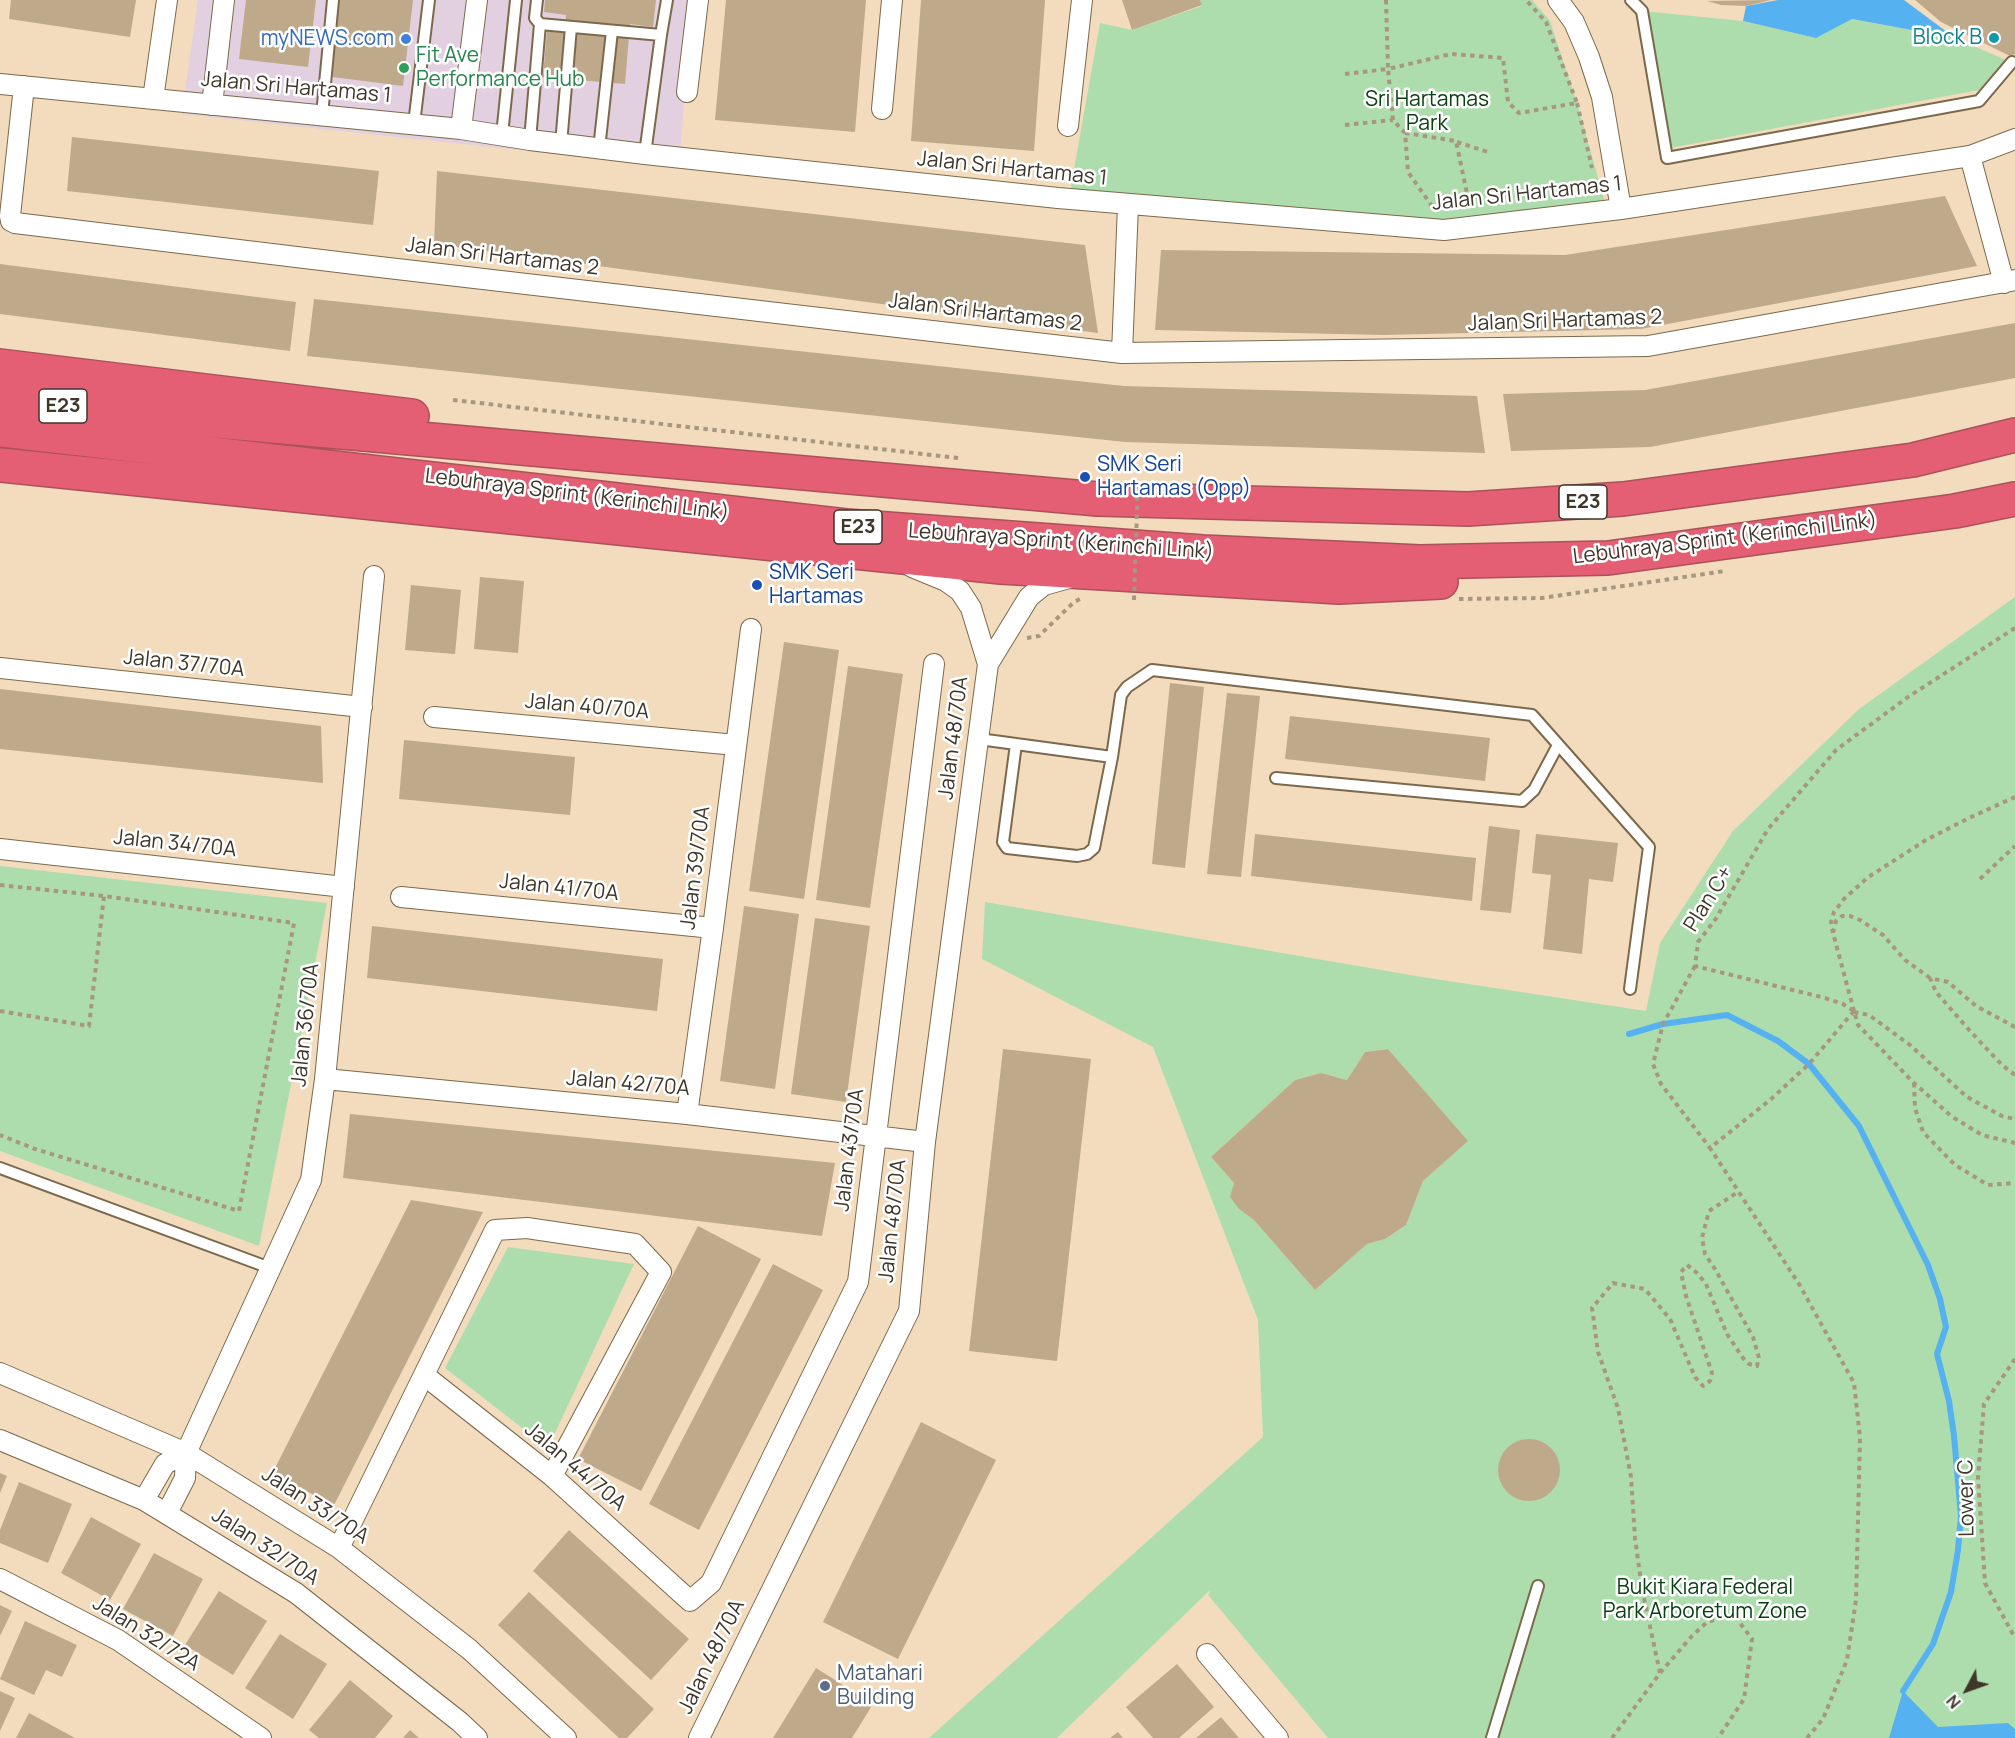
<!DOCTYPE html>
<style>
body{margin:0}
#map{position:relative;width:2015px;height:1738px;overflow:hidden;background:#f2dcbd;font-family:Manrope,sans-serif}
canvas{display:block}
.north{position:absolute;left:1937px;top:1660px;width:60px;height:60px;-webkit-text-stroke:4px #fff;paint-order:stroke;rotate:229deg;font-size:16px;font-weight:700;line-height:24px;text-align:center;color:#3f362a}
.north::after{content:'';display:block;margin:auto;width:21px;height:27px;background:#3f362a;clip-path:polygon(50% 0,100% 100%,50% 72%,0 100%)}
</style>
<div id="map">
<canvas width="2015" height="1738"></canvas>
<div class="north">N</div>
</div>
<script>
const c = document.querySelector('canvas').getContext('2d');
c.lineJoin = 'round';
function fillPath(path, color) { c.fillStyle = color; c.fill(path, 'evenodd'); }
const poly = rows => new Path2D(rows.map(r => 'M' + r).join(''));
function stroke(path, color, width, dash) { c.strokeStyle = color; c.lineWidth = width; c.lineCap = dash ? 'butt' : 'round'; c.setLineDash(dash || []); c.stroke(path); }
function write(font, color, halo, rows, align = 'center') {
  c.font = font + ' Manrope,sans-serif'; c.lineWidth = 5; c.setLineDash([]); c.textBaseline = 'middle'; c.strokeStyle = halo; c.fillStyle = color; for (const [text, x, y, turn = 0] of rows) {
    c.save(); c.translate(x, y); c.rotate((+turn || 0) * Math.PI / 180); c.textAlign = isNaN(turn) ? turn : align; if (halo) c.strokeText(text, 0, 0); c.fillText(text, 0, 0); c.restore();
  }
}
const commercial = poly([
 [198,0,692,0,679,167,182,114]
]);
const green = poly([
 [1200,0,1532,0,1550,21,1577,103,1606,206,1443,226,1070,192,1100,23,1132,30,1202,6],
 [1642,11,1743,21,1816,38,1851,19,1955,38,2006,60,1979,90,1670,148],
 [2015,597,2015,1738,1328,1738,1208,1595,1210,1593,1209,1591,1057,1738,929,1738,1263,1437,1258,1320,1153,1047,982,959,985,902,1422,977,1646,1011,1660,943,1733,831,1859,709],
 [1388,1049,1467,1141,1423,1181,1406,1225,1385,1239,1367,1244,1315,1290,1254,1220,1239,1209,1231,1197,1234,1183,1211,1157,1295,1080,1321,1073,1347,1080,1365,1052],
 [0,866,327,903,259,1246,0,1151],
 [508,1247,634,1264,548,1448,445,1368]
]);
const water = poly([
 [1778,0,1904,0,1955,38,1852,19,1816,38,1743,21,1746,6],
 [1903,1691,1938,1727,2008,1723,2015,1729,2015,1738,1889,1738]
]);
const stream = poly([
 [1629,1034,1663,1024,1727,1015,1778,1041,1809,1064,1859,1126,1928,1265,1940,1299,1946,1327,1937,1354,1949,1401,1954,1436,1961,1516,1958,1550,1951,1592,1933,1644,1903,1691]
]);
const building = poly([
 [11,0,136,0,130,37,9,19],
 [246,0,316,0,308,67,239,59],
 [335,0,413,0,403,86,325,76],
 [545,0,656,0,653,27,630,24,625,84,543,77,547,31,565,32,566,15,544,12],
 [726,0,866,0,855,132,715,120],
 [921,0,1045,0,1034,151,911,141],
 [1122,0,1200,0,1202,5,1132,30],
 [1771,0,1746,6,1721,5,1707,1],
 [1915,0,2015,0,2015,54,2010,56,1941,22],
 [72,137,379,171,373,225,67,191],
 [437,171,1085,245,1098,333,434,244],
 [1945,196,1977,266,1641,329,1384,335,1155,330,1161,250,1565,255],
 [0,264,296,302,290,351,0,314],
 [314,299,1124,386,1477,396,1485,453,1125,442,307,356],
 [2015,323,2015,378,1650,447,1511,451,1503,394,1645,390],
 [480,577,524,581,518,653,474,649],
 [411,585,461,590,455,654,405,650],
 [784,642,839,650,804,899,749,891],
 [848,666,903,674,870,908,816,900],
 [1170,683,1204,687,1185,868,1152,864],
 [0,689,321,726,323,783,0,749],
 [1227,693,1260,696,1241,877,1207,874],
 [1290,716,1490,738,1485,781,1285,759],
 [404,740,575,757,570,815,399,799],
 [1489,826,1520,830,1511,913,1480,910],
 [1255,834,1476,858,1472,901,1251,876],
 [1536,834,1618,843,1613,882,1589,879,1582,954,1543,949,1551,875,1532,873],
 [744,906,799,914,775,1089,720,1081],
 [815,918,870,926,846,1102,791,1094],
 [372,926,663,959,657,1011,367,978],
 [1003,1049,1091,1059,1057,1361,969,1351],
 [1388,1049,1468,1141,1423,1181,1406,1225,1385,1239,1367,1244,1315,1290,1254,1220,1239,1209,1230,1197,1234,1183,1211,1157,1295,1080,1321,1073,1347,1080,1365,1052],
 [350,1114,835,1163,822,1236,343,1178],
 [411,1200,483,1212,334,1505,272,1474],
 [698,1226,761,1259,641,1491,578,1459],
 [773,1264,823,1290,699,1530,649,1504],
 [921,1422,996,1460,898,1659,823,1622],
 '1498 1470a31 31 0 1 1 62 0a31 31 0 1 1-62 0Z',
 [0,1473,7,1476,0,1493],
 [19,1482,72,1504,48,1563,0,1543,0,1530],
 [91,1517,141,1544,110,1600,61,1573],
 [569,1530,689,1639,651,1680,533,1571],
 [154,1553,203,1579,173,1636,123,1609],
 [219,1591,267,1621,233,1675,185,1645],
 [529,1592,654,1709,627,1738,619,1738,498,1625],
 [0,1605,12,1611,0,1636],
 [25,1621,77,1645,62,1677,46,1670,34,1695,0,1679],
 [280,1634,327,1664,293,1719,245,1688],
 [1177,1664,1214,1707,1179,1738,1153,1738,1126,1707],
 [816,1668,873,1704,852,1738,773,1738],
 [350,1680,393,1716,375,1738,319,1738,309,1730],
 [0,1691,15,1698,0,1731],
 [29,1713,75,1738,16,1738],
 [1221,1717,1239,1738,1196,1738],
 [410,1730,419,1738,403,1738],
 [1118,1732,1123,1738,1110,1738]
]);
const path = poly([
 [1386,0,1388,69,1451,54,1503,58,1508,102,1519,113,1577,103,1546,22,1526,0],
 [1345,74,1388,69,1393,120,1405,133,1408,172,1434,209],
 [1577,103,1592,168],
 [1345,125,1393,120],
 [1405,133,1456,141,1470,208],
 [1457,142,1491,153],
 [453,400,958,458],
 [1459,599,1542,598,1725,571],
 [2015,628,1908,697,1836,750,1768,829,1715,920,1698,942,1695,966,1825,998,1843,1004,1854,1011,1858,1025,1914,1083,1951,1116,1982,1135,2015,1143],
 [1027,638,1039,636,1074,602,1080,599],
 [1980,879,2015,846],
 [0,885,104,896,294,923,239,1211,35,1149,0,1135],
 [1833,933,1831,922,1834,912,1844,899,1867,878,1926,840,1969,818,2015,797],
 [1695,966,1663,1024,1653,1064,1661,1084,1710,1148],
 [0,1011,89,1026,104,896],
 [1854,1011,1833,933,1836,921,1842,916,1850,916,1860,920,1883,935,1905,960,1930,978],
 [1854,1012,1869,1015,1910,1045,1967,1097,2002,1116,2015,1119],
 [2015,1027,1976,1006,1948,982,1930,978,1936,992,1970,1031,2002,1065,2015,1075],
 [1914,1083,1915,1108,1923,1132,1955,1165,1988,1185,2015,1183],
 [2015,1359,1984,1404,1978,1477,1985,1583,2015,1638],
 [1660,1673,1642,1589,1635,1538,1631,1477,1618,1408,1598,1352,1592,1308,1613,1283,1645,1289,1670,1319,1695,1377,1703,1386,1710,1381,1712,1373,1686,1296,1681,1272,1687,1265,1697,1273,1706,1284,1727,1334,1743,1358,1749,1364,1757,1366,1759,1358,1753,1337,1715,1269,1705,1254,1702,1238,1709,1211,1738,1192],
 [1612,1738,1660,1673,1692,1636,1707,1622,1734,1615,1752,1639,1744,1699,1718,1738],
 [1807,1738,1823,1719,1847,1660,1856,1600,1860,1438,1854,1383,1799,1284,1710,1148,1770,1100,1809,1064,1854,1011]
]);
const service = poly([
 [537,0,535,18,540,24],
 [1631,0,1642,11,1667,158,1979,101,2012,62],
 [661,35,667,0],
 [322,115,333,0],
 [414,124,429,0],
 [502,135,516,0],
 [530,140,540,24,661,35,645,154],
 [561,144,571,27],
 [599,149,612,31],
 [979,739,1112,757],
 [1016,744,1003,842,1007,848,1077,856,1087,854,1094,848,1112,757,1121,695,1127,687,1152,670,1532,715,1649,847,1630,989],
 [1276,778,1522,801,1534,790,1558,745],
 [0,1168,270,1268],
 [1492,1738,1538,1586]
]);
const minor = poly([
 [1558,0,1574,22,1589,57,1602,97,1621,209],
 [0,84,461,129,530,140,645,154,1058,198,1444,230,1621,209,1970,156,2015,139],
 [24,86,10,216,11,221,15,223,371,266,1122,353,1648,346,2015,280],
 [687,92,698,0],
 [153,99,167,0],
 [212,105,224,0],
 [882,109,892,0],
 [1068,126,1082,0],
 [461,129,477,0],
 [1970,156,2004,283],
 [1122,353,1128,205],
 [912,567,946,581,960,591,971,608,988,664],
 [0,668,362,707],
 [434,717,736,745],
 [0,849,344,887],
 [401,897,713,928],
 [325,1079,687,1114,925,1142],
 [687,1114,713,928,751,629],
 [0,1373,186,1453,339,1548,469,1649,566,1738],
 [424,1375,552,1476,690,1601,711,1583,858,1282,934,664],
 [0,1440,144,1500,296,1593,460,1722,477,1738],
 [144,1500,165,1464,186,1453],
 [167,1513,185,1478,186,1453,311,1180,325,1079,374,576],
 [339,1548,495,1230,527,1228,635,1244,661,1272,552,1476],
 [0,1579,118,1640,261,1738],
 [1207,1654,1278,1738],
 [699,1738,909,1311,925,1142,988,664,1029,597,1044,585,1069,578]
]);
const motorway = poly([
 [0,366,412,416],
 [0,399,126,413,1098,499,1468,509,1623,499,1913,460,2015,435],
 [0,430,846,526,1203,552,1420,562,1608,558,1955,511,2015,499],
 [0,465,1001,567,1339,587,1441,582]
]);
const pathBridge = poly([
 [1134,600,1138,481]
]);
const markers = [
 [1994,38,6,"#0f9aa8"],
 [406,39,6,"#3f7fe0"],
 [404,68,6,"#2e9e5b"],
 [1085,477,6,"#1a4fb4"],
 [757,585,6,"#1a4fb4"],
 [825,1686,6,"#5c6f8a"]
];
const shields = [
 [63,406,48],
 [1583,502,48],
 [858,527,48]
];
const shieldNames = [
 ["E23",63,406],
 ["E23",1583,502],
 ["E23",858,527]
];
const cultureNames = [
 ["Block B",1982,38]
];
const shopNames = [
 ["myNEWS.com",394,39]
];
const leisureNames = [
 ["Fit Ave",416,56],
 ["Performance Hub",416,80]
];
const streetNames = [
 ["Jalan Sri Hartamas 1",296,88,5],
 ["Jalan Sri Hartamas 1",1012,169,6],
 ["Jalan Sri Hartamas 1",1527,194,-6],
 ["Jalan Sri Hartamas 2",502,257,7],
 ["Jalan Sri Hartamas 2",985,313,7],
 ["Jalan Sri Hartamas 2",1565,321,-2],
 ["Lebuhraya Sprint (Kerinchi Link)",577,495,7],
 ["Lebuhraya Sprint (Kerinchi Link)",1725,539,-7],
 ["Lebuhraya Sprint (Kerinchi Link)",1061,542,4],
 ["Jalan 37/70A",184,664,6],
 ["Jalan 40/70A",587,707,5],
 ["Jalan 48/70A",954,738,-83],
 ["Jalan 34/70A",175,844,6],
 ["Jalan 39/70A",696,868,-83],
 ["Jalan 41/70A",559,888,6],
 ["Plan C+",1709,899,-58],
 ["Jalan 36/70A",306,1025,-84],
 ["Jalan 42/70A",628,1084,5],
 ["Jalan 43/70A",850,1150,-83],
 ["Jalan 48/70A",893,1221,-84],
 ["Jalan 44/70A",575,1467,40],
 ["Lower C",1967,1498,-91],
 ["Jalan 33/70A",315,1506,33],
 ["Jalan 32/70A",265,1547,33],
 ["Jalan 32/72A",146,1634,32],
 ["Jalan 48/70A",712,1657,-64]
];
const parkNames = [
 ["Sri Hartamas",1427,100],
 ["Park",1427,124],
 ["Bukit Kiara Federal",1705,1588],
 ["Park Arboretum Zone",1705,1612]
];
const transitNames = [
 ["SMK Seri",1097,465],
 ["Hartamas (Opp)",1097,489],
 ["SMK Seri",769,573],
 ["Hartamas",769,597]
];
const serviceNames = [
 ["Matahari",837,1674],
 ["Building",837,1698]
];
fillPath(commercial, '#e2cfdf');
fillPath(green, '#adddad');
fillPath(water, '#55b1ef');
stroke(stream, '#55b1ef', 6);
fillPath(building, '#bfa98b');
stroke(service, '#7c694c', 14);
stroke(minor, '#7c694c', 22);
stroke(motorway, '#ab515a', 36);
stroke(path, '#a89780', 4, [4.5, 4.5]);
stroke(service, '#fff', 10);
stroke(minor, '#fff', 20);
stroke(motorway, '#e55f74', 33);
stroke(pathBridge, '#a89780', 4, [4.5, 4.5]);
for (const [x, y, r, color] of markers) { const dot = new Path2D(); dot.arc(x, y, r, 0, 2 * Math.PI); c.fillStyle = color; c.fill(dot); stroke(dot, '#fff', 2); }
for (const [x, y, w] of shields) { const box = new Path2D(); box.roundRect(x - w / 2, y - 17, w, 34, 4.5); c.fillStyle = '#fff'; c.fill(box); stroke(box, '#3f362a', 1.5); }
write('bold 20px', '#3f362a', null, shieldNames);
write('21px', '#0d838f', '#fff', cultureNames, 'right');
write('21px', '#366cbe', '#fff', shopNames, 'right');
write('21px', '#27864d', '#fff', leisureNames, 'left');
write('21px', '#3f362a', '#fff', streetNames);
write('21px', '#084011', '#fff', parkNames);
write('21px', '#164399', '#fff', transitNames, 'left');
write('21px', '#4e5e75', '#fff', serviceNames, 'left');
</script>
